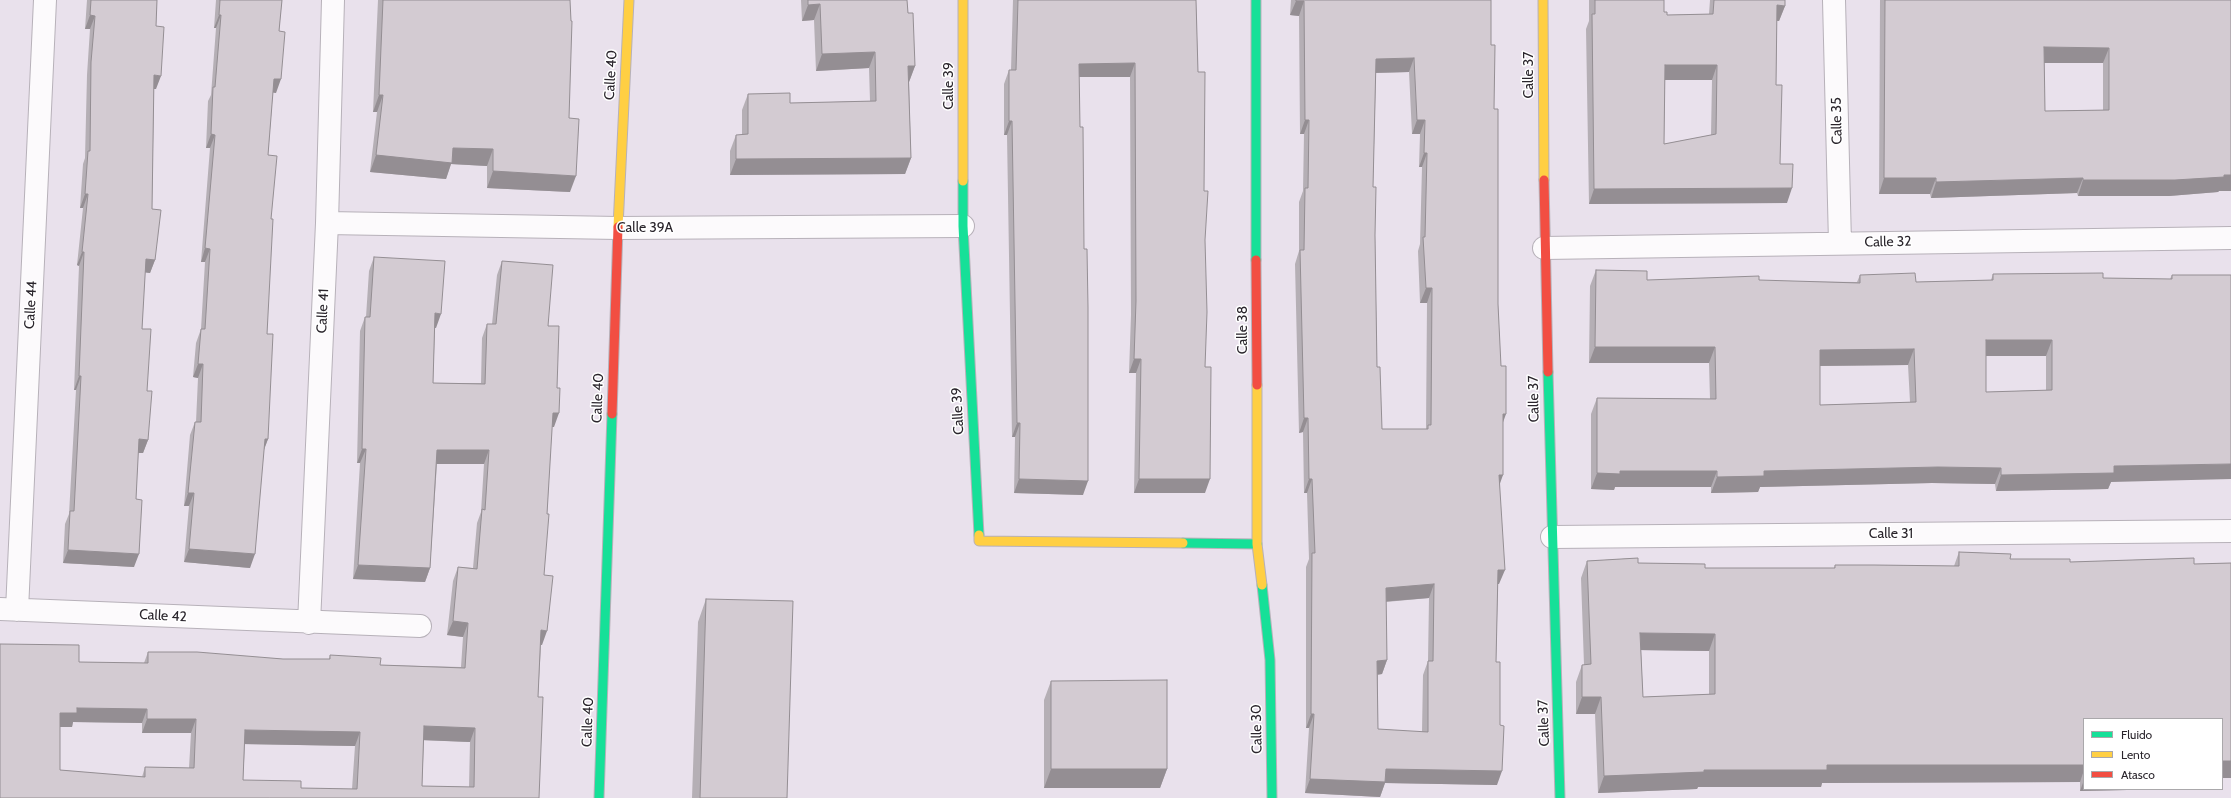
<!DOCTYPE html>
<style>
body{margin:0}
#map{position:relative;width:2231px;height:798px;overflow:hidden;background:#e9e1ec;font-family:Cabin,sans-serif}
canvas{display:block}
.legend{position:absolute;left:2083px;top:718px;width:140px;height:72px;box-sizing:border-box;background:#fff;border:1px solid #aaa8ab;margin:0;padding:5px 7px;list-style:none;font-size:12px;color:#2a252c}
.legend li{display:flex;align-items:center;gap:8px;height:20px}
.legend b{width:20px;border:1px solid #aaa8ab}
</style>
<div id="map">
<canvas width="2231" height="798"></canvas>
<ul class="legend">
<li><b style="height:5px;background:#16e098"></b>Fluido</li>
<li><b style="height:5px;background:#ffcf43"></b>Lento</li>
<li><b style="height:5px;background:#f24e42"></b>Atasco</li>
</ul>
</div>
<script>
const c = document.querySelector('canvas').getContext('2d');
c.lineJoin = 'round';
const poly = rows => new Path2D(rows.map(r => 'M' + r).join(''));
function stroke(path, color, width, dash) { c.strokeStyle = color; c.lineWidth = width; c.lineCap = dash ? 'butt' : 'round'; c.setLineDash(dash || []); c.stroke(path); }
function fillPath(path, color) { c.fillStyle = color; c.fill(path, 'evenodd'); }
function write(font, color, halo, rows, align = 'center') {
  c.font = font + ' Cabin,sans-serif'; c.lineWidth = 3; c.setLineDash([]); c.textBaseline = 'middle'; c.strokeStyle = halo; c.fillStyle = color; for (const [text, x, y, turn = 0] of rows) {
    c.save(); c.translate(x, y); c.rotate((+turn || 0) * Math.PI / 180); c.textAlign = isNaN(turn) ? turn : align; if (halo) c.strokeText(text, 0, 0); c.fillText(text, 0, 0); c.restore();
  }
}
const street = poly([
 [1834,0,1840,243],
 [327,223,618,228,963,226],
 [1544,248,2231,238],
 [1552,537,2231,531],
 [0,609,420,626],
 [17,610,45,0],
 [309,623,327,223,333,0]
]);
const fast = poly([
 [1256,0,1256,260],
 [963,181,963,226,979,535],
 [1548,372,1560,798],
 [1183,543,1257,544],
 [1262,585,1270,660,1272,798],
 [599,798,612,414]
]);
const slow = poly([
 [963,0,963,181],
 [1543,0,1544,180],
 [618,227,629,0],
 [1257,385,1257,544,1262,585],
 [979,535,979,541,1183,543]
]);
const jam = poly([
 [1544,180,1548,372],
 [1256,260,1257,385],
 [612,414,618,227]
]);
const wall = poly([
 [87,0,157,0,156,26,156,89,154,89,152,209,155,260,150,273,145,272,142,329,147,391,148,440,143,453,138,453,136,499,134,567,63,563,65,524,69,514,76,390,74,390,79,266,77,265,83,208,80,208,83,164,85,158,87,75,90,29,85,29],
 [216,0,282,0,279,31,276,93,273,92,268,155,271,219,267,334,268,439,264,450,250,568,184,562,189,506,184,506,190,435,195,422,196,422,198,378,193,377,196,343,201,329,205,262,201,262,210,148,206,148,208,101,211,95,216,28,214,28],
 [378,0,570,0,569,118,570,192,487,188,487,166,451,164,446,179,370,172,377,112,373,112],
 [801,0,907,0,908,13,915,66,909,82,911,158,905,174,730,175,730,151,736,135,742,135,742,110,748,94,790,103,870,101,869,68,816,71,814,20,802,21],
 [1013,0,1196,0,1198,72,1204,191,1205,240,1205,493,1134,493,1136,373,1129,373,1131,315,1130,77,1079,77,1083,495,1014,493,1015,437,1012,437,1007,135,1004,135,1004,84,1009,70,1011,70],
 [1291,0,1491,0,1491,45,1494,109,1498,304,1503,423,1500,484,1499,584,1498,584,1496,662,1497,785,1385,783,1380,797,1305,793,1309,728,1306,728,1306,567,1309,559,1307,493,1304,493,1303,432,1299,433,1295,264,1299,251,1299,202,1303,191,1304,134,1300,134,1299,16,1290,15],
 [1409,72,1412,134,1420,134,1419,167,1422,167,1420,244,1418,251,1420,303,1427,303,1426,429,1382,429,1377,367,1375,235,1373,187,1376,73],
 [1429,598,1428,661,1423,675,1422,732,1378,729,1378,675,1382,674,1387,660,1386,602],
 [1589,0,1664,0,1664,12,1667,15,1709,14,1710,0,1785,0,1785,6,1779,21,1777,21,1776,85,1780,164,1787,203,1589,204,1586,29,1589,21],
 [1665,80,1712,80,1711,135,1664,144],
 [1880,0,2231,0,2231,191,2219,191,2218,192,2169,196,2078,196,2077,193,1931,198,1930,194,1879,194],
 [2044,63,2103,63,2103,110,2045,111],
 [374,257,436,328,435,328,433,383,481,383,482,338,487,324,492,324,497,275,502,261,548,326,554,427,552,427,547,514,544,575,542,645,541,645,538,697,539,798,0,798,79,662,144,663,148,652,283,659,329,659,330,655,380,665,461,667,463,637,447,635,453,581,458,567,473,568,477,523,481,512,484,464,437,464,430,568,425,582,353,579,360,463,357,463,360,331,365,317,366,317,369,271],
 [73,722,142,723,142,733,191,733,189,768,145,767,142,777,60,770,60,727,72,727],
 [424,740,470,742,469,787,422,786],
 [245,744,355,746,352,789,301,788,243,780],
 [1596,270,1647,280,1857,282,1860,275,1916,282,1991,280,1993,274,2103,278,2170,279,2172,275,2231,275,2111,482,2108,489,1996,491,1995,484,1932,483,1760,487,1758,492,1711,493,1711,487,1615,487,1614,490,1591,489,1591,414,1597,398,1710,399,1709,363,1589,363,1590,286],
 [1986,356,2046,356,2046,390,1986,392],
 [1908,365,1910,402,1820,405,1820,366],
 [1959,552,2011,554,2010,559,2070,559,2070,562,2194,558,2194,564,2231,563,2231,778,2222,778,2222,719,2084,719,2084,789,2128,789,2127,790,2080,791,2080,782,1822,783,1821,787,1698,787,1697,789,1598,793,1595,714,1576,714,1576,682,1582,665,1584,665,1581,578,1587,561,1638,558,1638,563,1705,564,1705,568,1834,568,1835,565,1874,565,1954,566],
 [1641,650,1709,651,1709,694,1643,697],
 [706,599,787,798,692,798,698,622],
 [1051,681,1167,769,1160,788,1044,788,1044,700]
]);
const shadedWall = poly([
 [1296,1,1304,1,1299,16,1290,15],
 [820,4,814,20,802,21,808,5],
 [1777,5,1785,6,1779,21,1771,20],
 [90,15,95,16,90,29,85,29],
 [219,15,221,15,216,28,214,28],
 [2044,47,2109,48,2103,63,2038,63],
 [875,52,869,68,816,71,822,54],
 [1414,58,1409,72,1371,73,1376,59],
 [1135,63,1130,77,1074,77,1079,64],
 [1665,65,1717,65,1712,80,1660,80],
 [908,66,915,66,909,82,902,82],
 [154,75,161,76,156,89,150,89],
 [274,79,281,79,276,93,269,92],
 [379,95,383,95,377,112,373,112],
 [1305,120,1309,120,1304,134,1300,134],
 [1417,120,1425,120,1420,134,1412,134],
 [1009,121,1012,121,1007,135,1004,135],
 [211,134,215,135,210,148,206,148],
 [453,148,493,149,487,166,451,164,446,179,370,172,376,155],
 [1424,153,1427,153,1422,167,1419,167],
 [911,158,905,174,730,175,736,159],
 [493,171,576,176,570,192,487,188],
 [2231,175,2231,191,2219,191,2218,192,2169,196,2078,196,2083,180],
 [1884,178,1936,178,1930,194,1879,194],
 [2083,178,2077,193,1931,198,1936,182],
 [1792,188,1787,203,1589,204,1594,189],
 [85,194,88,194,83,208,80,208],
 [205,248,210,249,205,262,201,262],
 [82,252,84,252,79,266,77,265],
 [146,259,155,260,150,273,141,272],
 [1426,288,1432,288,1427,303,1420,303],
 [435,313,441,314,436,328,430,327],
 [1986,340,2052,340,2046,356,1981,356],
 [1595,347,1715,347,1709,363,1589,363],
 [1914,349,1908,365,1814,366,1820,350],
 [1134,359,1141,359,1136,373,1129,373],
 [198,364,203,364,198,378,193,377],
 [79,376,81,376,76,390,74,390],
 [553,413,559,413,554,427,548,427],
 [1503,414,1506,414,1501,428],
 [1304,418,1308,418,1303,432,1299,433],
 [1017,423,1020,423,1015,437,1012,437],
 [139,439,148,440,143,453,134,453],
 [265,439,268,439,263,452],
 [362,449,366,449,360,463,357,463],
 [437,450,489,450,484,464,432,464],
 [2231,464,2231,479,2111,482,2108,489,1996,491,2001,475,2114,466],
 [1938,467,2001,468,1995,484,1932,483,1760,487,1758,492,1711,493,1717,477,1764,471],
 [1620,471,1717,471,1711,487,1615,487,1614,490,1591,489,1597,473],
 [1499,475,1503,475,1498,489],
 [1019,479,1088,481,1083,495,1014,493],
 [1139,479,1210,479,1205,493,1134,493],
 [1309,479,1312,479,1307,493,1304,493],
 [188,493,194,493,189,506,184,506],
 [189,549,255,554,250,568,184,562],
 [68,550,139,554,134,567,63,563],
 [358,565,430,568,425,582,353,579],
 [1498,570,1505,570,1499,584,1493,584],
 [1434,584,1429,598,1380,602,1386,588],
 [453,621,468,623,463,637,447,635],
 [541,630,547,631,542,645,536,644],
 [1640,633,1715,634,1709,651,1634,650],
 [1387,660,1382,674,1372,675,1377,661],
 [1582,697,1601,697,1595,714,1576,714],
 [77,708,147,709,142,723,73,722,72,727,55,727,60,713],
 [1311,714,1314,714,1309,728,1306,728],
 [147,719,196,719,191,733,142,733],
 [424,726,475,728,470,742,419,740],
 [245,730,360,732,355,746,240,744],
 [2222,761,2231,761,2231,778,2222,778],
 [1827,765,2084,765,2084,770,2080,782,1822,783,1821,787,1698,787,1697,789,1598,793,1604,776,1704,770],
 [1051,769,1167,769,1160,788,1044,788],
 [1386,769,1502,771,1497,785,1385,783,1380,797,1305,793,1310,779],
 [2084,780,2084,789,2128,789,2127,790,2080,791]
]);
const building = poly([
 [91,0,157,0,156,26,164,27,161,76,154,75,152,209,161,210,155,260,146,259,142,329,151,329,147,391,152,391,148,440,139,439,136,499,142,500,139,554,68,550,70,511,74,511,81,376,79,376,84,252,82,252,88,194,85,194,88,151,90,151,91,62,95,16,90,15,91,0],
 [220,0,282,0,279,31,285,32,281,79,274,79,268,155,277,156,271,219,273,219,267,334,273,334,268,439,265,439,255,554,189,549,194,493,188,493,195,422,201,422,203,364,198,364,201,329,205,329,210,249,205,248,215,135,211,134,213,87,215,87,221,15,219,15,220,0],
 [383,0,570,0,571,21,572,21,569,118,579,119,576,176,493,171,493,149,453,148,452,163,376,155,383,95,379,95,383,0],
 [808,0,907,0,908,13,913,13,915,66,908,66,911,158,736,159,736,135,748,134,748,94,790,93,790,103,876,101,875,52,822,54,820,4,808,5,808,0],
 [1018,0,1196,0,1198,72,1205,72,1204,191,1208,191,1205,240,1207,312,1205,367,1211,367,1210,479,1139,479,1141,359,1134,359,1136,301,1135,63,1079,64,1080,127,1083,127,1084,249,1087,249,1088,307,1088,481,1019,479,1020,423,1017,423,1012,121,1009,121,1009,70,1016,70,1018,0],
 [1296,0,1491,0,1491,45,1495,45,1494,109,1498,109,1498,304,1501,366,1506,366,1506,414,1503,414,1503,475,1499,475,1505,570,1498,570,1496,662,1500,662,1500,725,1504,726,1502,771,1386,769,1385,782,1310,779,1314,714,1311,714,1312,553,1315,553,1312,479,1309,479,1308,418,1304,418,1300,250,1304,250,1305,188,1308,188,1309,120,1305,120,1304,1,1296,1,1296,0],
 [1414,58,1417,120,1425,120,1424,153,1427,153,1425,237,1423,237,1426,288,1432,288,1431,425,1428,425,1428,429,1382,429,1380,367,1377,367,1375,235,1376,187,1373,187,1376,59,1414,58],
 [1434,584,1433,661,1428,661,1428,732,1378,729,1377,661,1387,660,1386,588,1434,584],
 [1595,0,1664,0,1664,12,1667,12,1667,15,1713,14,1714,0,1785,0,1785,6,1777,5,1776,85,1782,85,1780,164,1793,164,1792,188,1594,189,1592,14,1595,14,1595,0],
 [1665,65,1717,65,1716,134,1664,144,1665,65],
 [1885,0,2231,0,2231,175,2224,175,2224,177,2175,180,2083,180,2083,178,1936,182,1936,178,1884,178,1885,0],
 [2044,47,2109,48,2109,110,2045,111,2044,47],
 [374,257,445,261,441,314,435,313,433,383,485,384,487,324,496,324,502,261,553,265,548,326,559,326,557,388,560,388,559,413,553,413,547,514,549,514,544,575,553,576,547,631,541,630,538,697,543,697,539,798,0,798,0,644,79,645,79,662,148,663,148,652,197,652,283,659,330,659,330,655,381,658,380,665,465,668,468,623,453,621,458,567,477,569,482,509,485,510,489,450,437,450,430,568,358,565,366,449,362,449,365,317,370,317,374,257],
 [77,708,147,709,147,719,196,719,194,768,145,767,145,777,60,770,60,713,77,713,77,708],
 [424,726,475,728,474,787,422,786,424,726],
 [245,730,360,732,357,789,301,788,301,781,243,780,245,730],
 [1596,270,1647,271,1647,280,1759,276,1759,280,1860,283,1860,275,1915,273,1916,282,1993,280,1993,274,2103,273,2103,278,2172,279,2172,275,2231,275,2231,464,2114,466,2114,473,2001,475,2001,468,1938,467,1764,471,1764,476,1717,477,1717,471,1620,471,1620,474,1597,473,1597,398,1716,399,1715,347,1595,347,1596,270],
 [1986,340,2052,340,2052,390,1986,392,1986,340],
 [1914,349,1916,402,1820,405,1820,350,1914,349],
 [1959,552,2011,554,2010,559,2070,559,2070,562,2194,558,2194,564,2231,563,2231,761,2222,761,2222,719,2084,719,2084,765,1827,765,1827,770,1704,770,1704,772,1604,776,1601,697,1582,697,1582,665,1591,664,1587,561,1638,558,1638,563,1705,564,1705,568,1835,568,1835,565,1874,565,1959,566,1959,552],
 [1640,633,1715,634,1715,694,1643,697,1640,633],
 [706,599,793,601,787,798,700,798,706,599],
 [1167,680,1167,769,1051,769,1051,681,1167,680]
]);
const streetNames = [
 ["Calle 40",611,75,-87],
 ["Calle 37",1529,75,-90],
 ["Calle 39",949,86,-90],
 ["Calle 35",1837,121,-91],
 ["Calle 39A",645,228],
 ["Calle 32",1888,242,-1],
 ["Calle 44",31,305,-87],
 ["Calle 41",323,311,-87],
 ["Calle 38",1243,330,-90],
 ["Calle 40",598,398,-88],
 ["Calle 37",1534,399,-91],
 ["Calle 39",958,411,-93],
 ["Calle 31",1891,534],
 ["Calle 42",163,616,3],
 ["Calle 40",588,722,-88],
 ["Calle 37",1544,723,-92],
 ["Calle 30",1257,729,-91]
];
stroke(street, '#b7b1b9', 24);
stroke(fast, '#b7b1b9', 11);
stroke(slow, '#b7b1b9', 11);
stroke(jam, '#b7b1b9', 11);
stroke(street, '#fcfafc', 22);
stroke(fast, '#16e098', 9);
stroke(slow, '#ffcf43', 9);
stroke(jam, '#f24e42', 9);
fillPath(wall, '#b5afb5');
fillPath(shadedWall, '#948e93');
fillPath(building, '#d3cbd2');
stroke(building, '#948e93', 1);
write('14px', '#2a252c', '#fff', streetNames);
</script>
